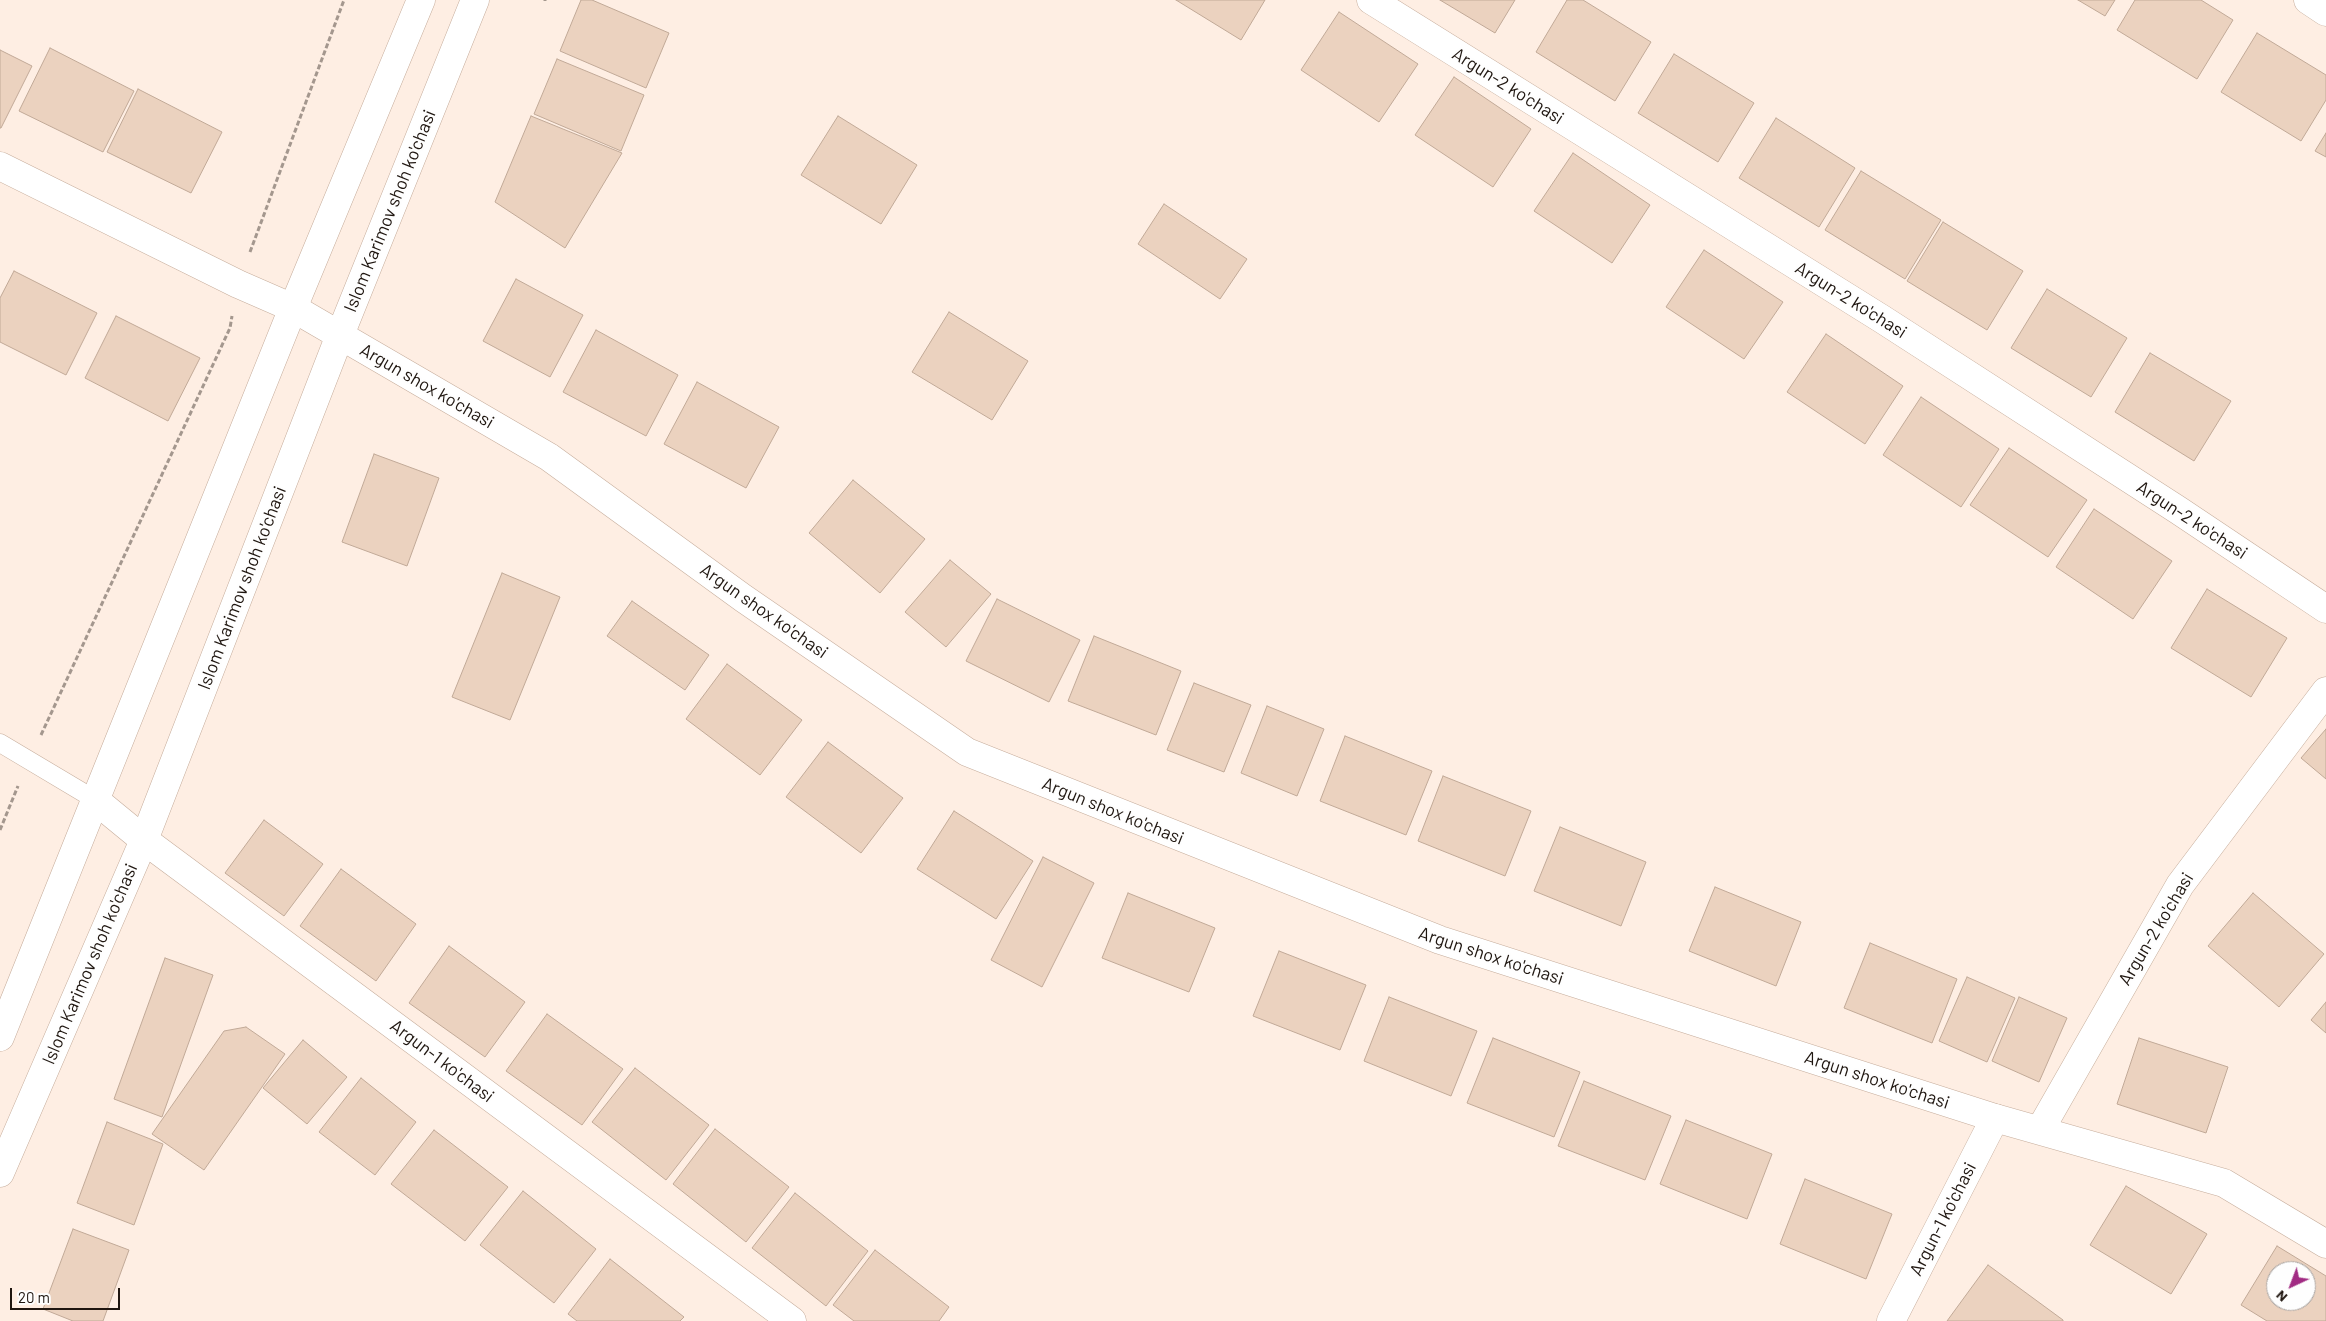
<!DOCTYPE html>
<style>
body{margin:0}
#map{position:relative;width:2326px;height:1321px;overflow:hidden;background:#feeee3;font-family:Barlow,sans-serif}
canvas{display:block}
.north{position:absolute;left:2266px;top:1261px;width:50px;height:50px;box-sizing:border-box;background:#fefefe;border:1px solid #a5a19f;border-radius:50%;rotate:223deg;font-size:14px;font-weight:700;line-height:20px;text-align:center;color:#1f1610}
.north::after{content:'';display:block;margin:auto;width:18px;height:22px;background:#a12b83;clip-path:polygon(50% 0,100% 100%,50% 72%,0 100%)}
.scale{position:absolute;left:10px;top:1288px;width:110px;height:22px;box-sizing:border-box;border:2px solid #1f1610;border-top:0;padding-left:6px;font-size:15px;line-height:18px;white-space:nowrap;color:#1f1610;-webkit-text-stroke:4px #fefefe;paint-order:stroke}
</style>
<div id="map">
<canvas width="2326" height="1321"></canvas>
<div class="north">N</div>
<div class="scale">20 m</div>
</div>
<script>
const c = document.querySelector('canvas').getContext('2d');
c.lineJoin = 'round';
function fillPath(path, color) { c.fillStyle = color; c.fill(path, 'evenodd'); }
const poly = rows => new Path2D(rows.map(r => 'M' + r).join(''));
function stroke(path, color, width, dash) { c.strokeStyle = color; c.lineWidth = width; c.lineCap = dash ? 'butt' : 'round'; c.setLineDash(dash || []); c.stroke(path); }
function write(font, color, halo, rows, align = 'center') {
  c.font = font + ' Barlow,sans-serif'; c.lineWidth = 4.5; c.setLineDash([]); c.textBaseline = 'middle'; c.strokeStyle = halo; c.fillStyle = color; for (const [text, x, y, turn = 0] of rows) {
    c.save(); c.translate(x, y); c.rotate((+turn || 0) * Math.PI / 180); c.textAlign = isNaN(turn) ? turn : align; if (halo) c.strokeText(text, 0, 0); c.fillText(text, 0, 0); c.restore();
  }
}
const building = poly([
 [581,0,592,0,669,33,646,88,560,51,581,0],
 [1176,0,1265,0,1241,40,1176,0],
 [1440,0,1515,0,1495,33,1440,0],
 [1567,0,1583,0,1651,42,1615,101,1536,52,1567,0],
 [2078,0,2115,0,2105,16,2078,0],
 [2135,0,2201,0,2233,20,2197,79,2117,30,2135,0],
 [1339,12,1418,64,1379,122,1301,70,1339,12],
 [2257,33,2326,75,2326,100,2301,141,2221,92,2257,33],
 [50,48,134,91,103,152,19,111,50,48],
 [0,50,32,66,1,128,0,128,0,50],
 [1674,54,1754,103,1718,162,1638,113,1674,54],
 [557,59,644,95,621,151,534,114,557,59],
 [1454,77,1531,129,1493,187,1415,135,1454,77],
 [138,89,222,132,191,193,107,152,138,89],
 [531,116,622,153,565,248,495,202,531,116],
 [838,116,917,165,881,224,801,175,838,116],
 [1776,118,1855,168,1819,227,1739,178,1776,118],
 [2326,133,2326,157,2315,151,2326,133],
 [1573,153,1650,205,1612,263,1534,211,1573,153],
 [1861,171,1941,220,1905,279,1825,230,1861,171],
 [1164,204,1247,259,1220,299,1138,244,1164,204],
 [1943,222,2023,271,1987,330,1907,281,1943,222],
 [1704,250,1783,302,1744,359,1666,307,1704,250],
 [14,271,97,313,66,375,0,342,0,298,14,271],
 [516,279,583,315,550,377,483,341,516,279],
 [2047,289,2127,338,2091,397,2011,348,2047,289],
 [949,312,1028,361,992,420,912,372,949,312],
 [116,316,200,358,168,421,85,378,116,316],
 [596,330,678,375,646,436,563,392,596,330],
 [1826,334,1903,386,1865,444,1787,392,1826,334],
 [2150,353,2231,401,2194,461,2115,412,2150,353],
 [697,382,779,427,746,488,664,444,697,382],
 [1921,397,1999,449,1961,507,1883,455,1921,397],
 [2009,448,2087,500,2048,557,1970,505,2009,448],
 [374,454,439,478,407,566,342,542,374,454],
 [853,480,925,539,880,593,809,533,853,480],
 [2094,509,2172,561,2133,619,2056,567,2094,509],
 [950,560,991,594,946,647,905,612,950,560],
 [502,573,560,597,510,720,452,697,502,573],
 [2207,589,2287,638,2251,697,2171,648,2207,589],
 [997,599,1080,640,1049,702,966,661,997,599],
 [632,601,709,655,685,690,607,636,632,601],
 [1094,636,1181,671,1156,735,1068,701,1094,636],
 [727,664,802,720,760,775,686,719,727,664],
 [1194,683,1251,705,1224,772,1167,750,1194,683],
 [1267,706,1324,729,1297,796,1241,773,1267,706],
 [2326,729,2326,779,2301,758,2326,729],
 [1345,736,1432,771,1406,835,1320,801,1345,736],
 [828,742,903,798,861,853,786,797,828,742],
 [1443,776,1531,811,1505,876,1418,841,1443,776],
 [954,811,1033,861,996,919,917,869,954,811],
 [264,820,323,864,284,916,225,873,264,820],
 [1560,827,1646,862,1621,926,1534,891,1560,827],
 [1043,857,1094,883,1042,987,991,960,1043,857],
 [341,869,416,924,376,981,300,926,341,869],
 [1715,887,1801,922,1776,986,1689,951,1715,887],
 [1128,893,1215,928,1189,992,1102,958,1128,893],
 [2253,893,2324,954,2279,1007,2208,946,2253,893],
 [1870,943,1957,979,1932,1043,1844,1008,1870,943],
 [449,946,525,1002,485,1057,409,1003,449,946],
 [1279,951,1366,985,1340,1050,1253,1016,1279,951],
 [165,958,213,975,162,1117,114,1099,165,958],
 [1967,977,2015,998,1987,1062,1939,1041,1967,977],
 [1389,997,1477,1031,1451,1096,1364,1061,1389,997],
 [2019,997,2067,1018,2039,1082,1992,1061,2019,997],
 [2326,1002,2326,1033,2311,1020,2326,1002],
 [547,1014,623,1069,582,1125,506,1071,547,1014],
 [246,1027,285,1054,204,1170,152,1134,224,1031,246,1027],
 [1493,1038,1580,1072,1554,1137,1467,1103,1493,1038],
 [2139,1038,2228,1067,2206,1133,2117,1104,2139,1038],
 [303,1040,347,1077,307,1124,263,1088,303,1040],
 [635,1068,709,1125,666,1180,592,1122,635,1068],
 [361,1078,416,1122,375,1175,319,1132,361,1078],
 [1584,1081,1671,1116,1645,1180,1558,1146,1584,1081],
 [1686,1120,1772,1154,1747,1219,1660,1184,1686,1120],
 [107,1122,163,1144,134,1225,77,1203,107,1122],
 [715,1129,789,1187,746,1242,673,1184,715,1129],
 [434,1130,508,1187,465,1241,391,1184,434,1130],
 [1805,1179,1892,1214,1866,1279,1780,1244,1805,1179],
 [2126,1186,2207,1234,2171,1294,2090,1245,2126,1186],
 [523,1191,596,1249,554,1303,480,1245,523,1191],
 [795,1193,868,1251,826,1306,752,1248,795,1193],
 [73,1229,129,1250,103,1321,73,1321,43,1309,73,1229],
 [2277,1246,2326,1276,2326,1321,2267,1321,2241,1305,2277,1246],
 [2276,1271,2306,1271,2306,1301,2276,1301,2276,1271],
 [875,1250,949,1307,939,1321,854,1321,833,1305,875,1250],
 [610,1259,684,1317,680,1321,577,1321,568,1314,610,1259],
 [1988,1265,2063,1320,2063,1321,1947,1321,1988,1265]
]);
const path = poly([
 [545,1,545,0],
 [250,252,344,0],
 [41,735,230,328,232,316],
 [0,830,18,786]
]);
const service = poly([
 [0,743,94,799]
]);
const minor = poly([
 [1371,0,1882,319,2178,510,2326,609],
 [2308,0,2326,12],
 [94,799,144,840,792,1321],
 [2040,1130,2180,885,2326,691],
 [1891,1321,1995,1118]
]);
const tertiary = poly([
 [0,166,238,284,293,308,549,457,743,598,967,752,1440,940,1995,1118,2224,1183,2326,1244]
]);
const secondary = poly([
 [0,1037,293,308,421,0],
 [0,1173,144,840,340,335,475,0]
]);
const streetNames = [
 ["Argun-2 ko'chasi",1508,86,32],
 ["Islom Karimov shoh ko'chasi",390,211,-68],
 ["Argun-2 ko'chasi",1851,300,32],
 ["Argun shox ko'chasi",427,386,30],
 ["Argun-2 ko'chasi",2192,520,33],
 ["Islom Karimov shoh ko'chasi",242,588,-69],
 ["Argun shox ko'chasi",764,611,35],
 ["Argun shox ko'chasi",1113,811,22],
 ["Argun-2 ko'chasi",2156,929,-59],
 ["Argun shox ko'chasi",1491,956,18],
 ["Islom Karimov shoh ko'chasi",90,964,-67],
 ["Argun-1 ko'chasi",442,1061,37],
 ["Argun shox ko'chasi",1877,1080,18],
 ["Argun-1 ko'chasi",1943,1219,-63]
];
fillPath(building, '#ebd2bf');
stroke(building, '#c1a997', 1);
stroke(service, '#c6ad9c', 19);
stroke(minor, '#c6ad9c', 29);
stroke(tertiary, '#c6ad9c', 29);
stroke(secondary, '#c6ad9c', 29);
stroke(path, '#a4978e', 3, [5, 2.5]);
stroke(service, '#fff', 18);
stroke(minor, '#fff', 28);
stroke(tertiary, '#fff', 28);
stroke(secondary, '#fff', 28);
write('18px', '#1f1610', '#fefefe', streetNames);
</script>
